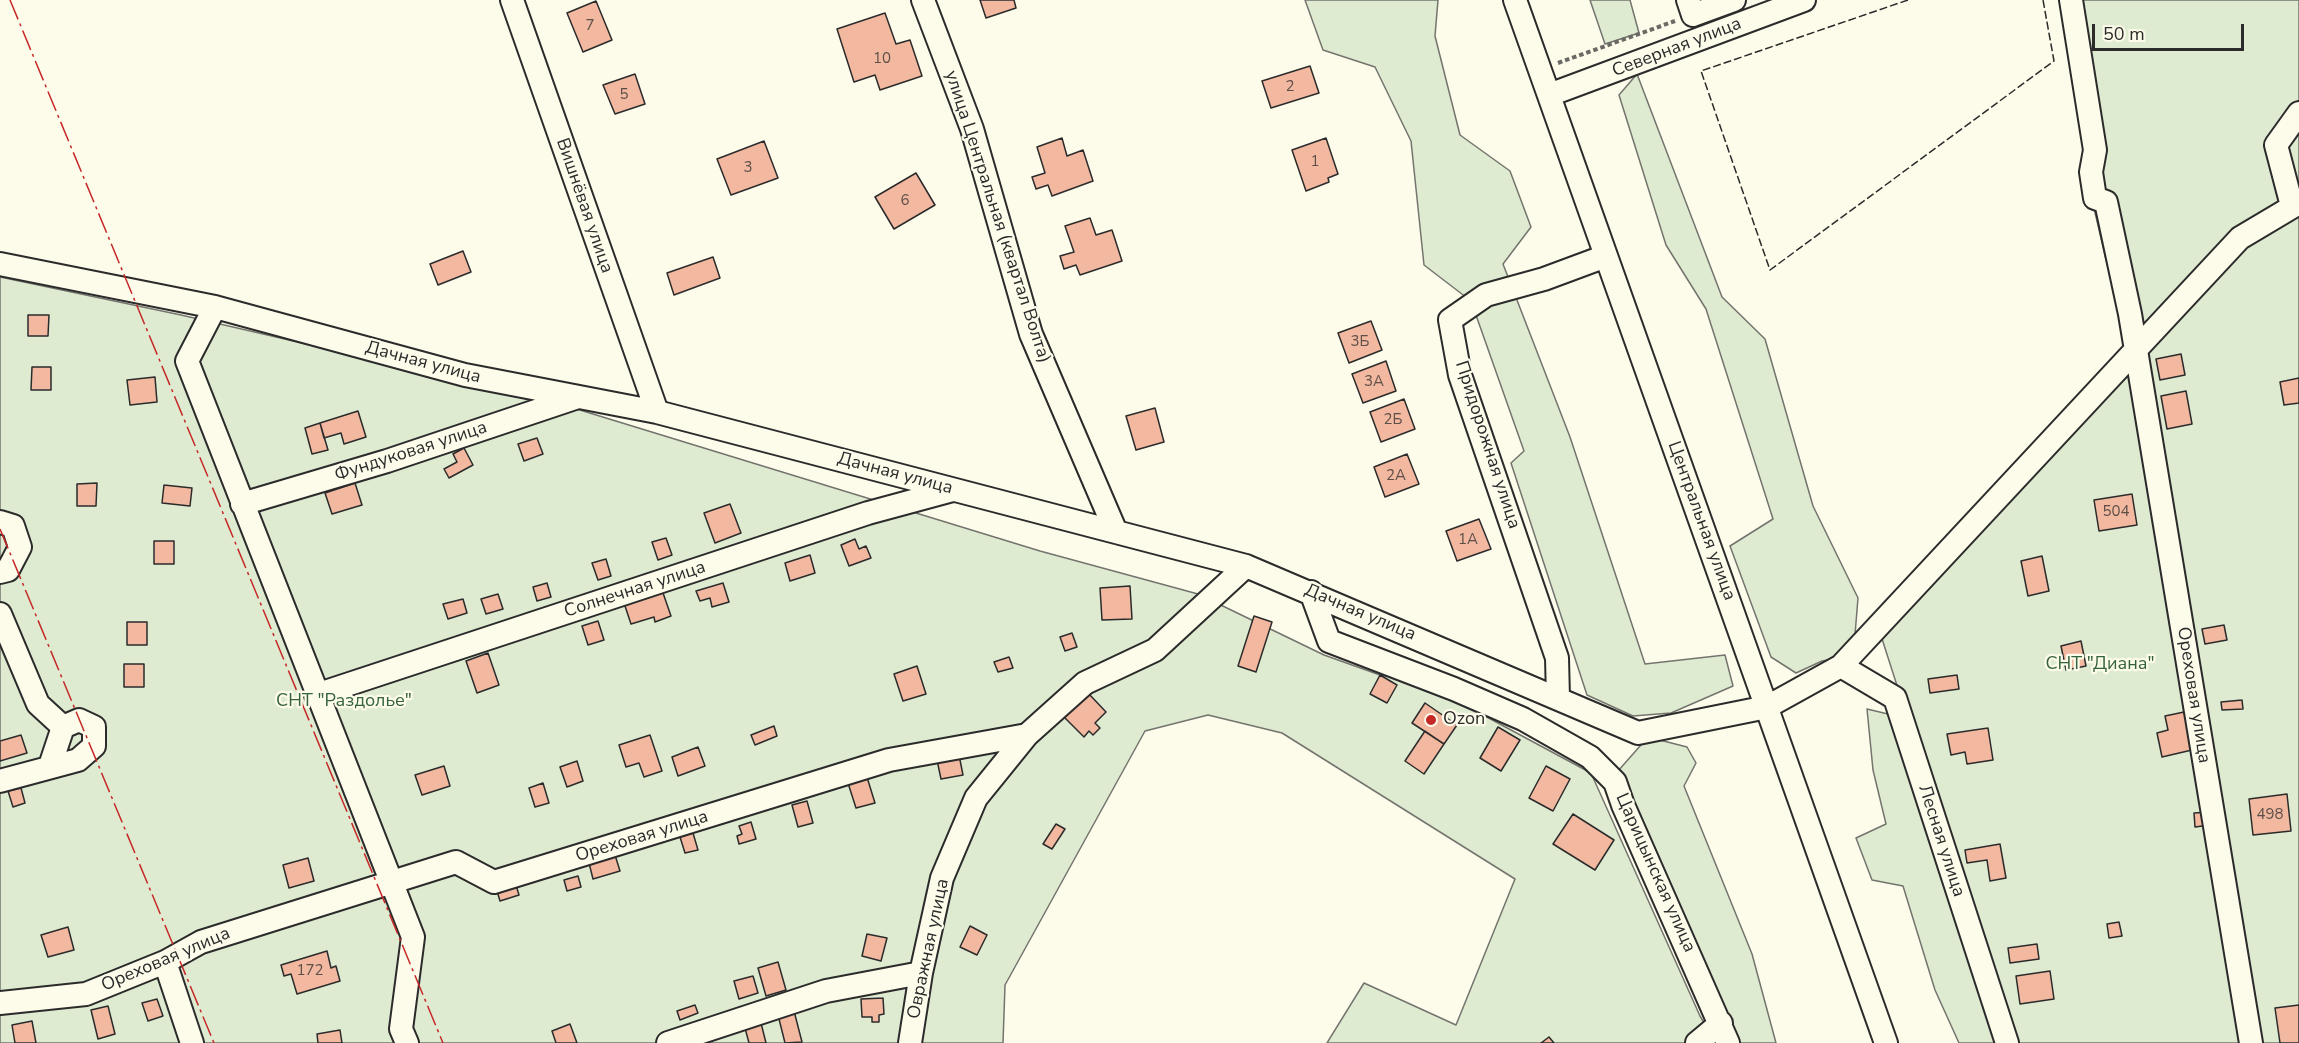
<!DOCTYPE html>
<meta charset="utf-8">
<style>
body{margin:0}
#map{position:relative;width:2299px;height:1043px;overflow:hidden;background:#fdfbea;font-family:"Nunito Sans",sans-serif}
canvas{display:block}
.scale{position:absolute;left:2092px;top:24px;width:152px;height:27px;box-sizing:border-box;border:3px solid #2b2b2b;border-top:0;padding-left:8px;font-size:18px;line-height:21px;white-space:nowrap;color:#2b2b2b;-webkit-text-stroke:4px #fdfbea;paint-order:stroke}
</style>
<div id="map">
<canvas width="2299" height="1043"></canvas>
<div class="scale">50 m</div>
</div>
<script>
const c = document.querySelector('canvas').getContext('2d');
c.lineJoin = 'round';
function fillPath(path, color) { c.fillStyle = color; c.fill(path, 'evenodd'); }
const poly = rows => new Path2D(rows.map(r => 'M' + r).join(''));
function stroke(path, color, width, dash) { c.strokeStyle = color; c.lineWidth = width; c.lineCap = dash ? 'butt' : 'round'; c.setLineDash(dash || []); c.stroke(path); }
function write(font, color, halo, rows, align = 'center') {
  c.font = font + ' "Nunito Sans",sans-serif'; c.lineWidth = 4.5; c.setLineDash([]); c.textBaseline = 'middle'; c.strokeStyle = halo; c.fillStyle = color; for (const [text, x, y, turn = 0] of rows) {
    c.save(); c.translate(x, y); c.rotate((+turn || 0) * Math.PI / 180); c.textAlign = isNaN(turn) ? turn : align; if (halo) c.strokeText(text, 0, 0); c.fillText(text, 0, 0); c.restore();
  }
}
const green = poly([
 [1305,0,1438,0,1435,36,1460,135,1510,171,1531,227,1503,264,1570,437,1645,664,1725,655,1733,686,1671,713,1633,716,1587,695,1511,463,1524,451,1471,301,1424,265,1411,141,1375,67,1323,50,1305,0],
 [1590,0,1630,0,1639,33,1605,44,1590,0],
 [2068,0,2299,0,2299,1043,2012,1043,1874,614,2126,345,2086,174,2091,151,2068,0],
 [1637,74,1722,297,1765,339,1813,506,1858,598,1854,647,1845,657,1822,661,1796,673,1771,657,1730,546,1773,519,1706,309,1666,245,1619,95,1637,74],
 [0,277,181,315,544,399,1040,551,1198,594,1324,655,1380,675,1406,679,1431,687,1591,773,1700,1016,1716,1043,1327,1043,1364,983,1456,1025,1515,879,1282,733,1208,715,1145,731,1005,985,1003,1043,0,1043,0,277],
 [1867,709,1888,714,2001,1043,1959,1043,1935,990,1903,886,1872,880,1856,838,1886,824,1873,770,1867,709],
 [1648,737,1687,747,1696,763,1684,786,1752,954,1776,1043,1728,1043,1618,771,1648,737]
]);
const building = poly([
 [980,0,1014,0,1016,8,986,18,980,0],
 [596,1,612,40,583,52,567,13,596,1],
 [885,13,896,44,910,40,922,76,880,90,875,75,854,82,837,29,885,13],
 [1310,66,1319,93,1271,108,1262,81,1310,66],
 [635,74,645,104,615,114,603,85,635,74],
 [1062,138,1067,156,1083,150,1093,181,1052,196,1048,185,1036,189,1032,177,1045,173,1037,147,1062,138],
 [1326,138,1338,174,1328,178,1329,182,1306,191,1292,150,1326,138],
 [764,141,778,178,731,195,717,159,764,141],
 [916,173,935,205,894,229,875,197,916,173],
 [1090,218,1096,235,1112,230,1122,261,1080,275,1076,265,1064,269,1060,256,1074,252,1065,226,1090,218],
 [463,251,471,272,438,285,430,264,463,251],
 [713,257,720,278,674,295,667,273,713,257],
 [28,315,49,315,48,336,28,336,28,315],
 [1371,321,1382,350,1349,363,1338,333,1371,321],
 [2181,354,2185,375,2160,380,2156,359,2181,354],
 [1386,361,1396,391,1363,403,1352,374,1386,361],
 [32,367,51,367,51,390,31,390,32,367],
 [155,377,157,402,130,405,127,380,155,377],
 [2299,378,2299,403,2284,405,2280,382,2299,378],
 [2186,391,2192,424,2167,429,2161,396,2186,391],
 [1404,399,1415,429,1381,442,1370,412,1404,399],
 [1155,408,1164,442,1136,450,1126,416,1155,408],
 [358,411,366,437,344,444,341,433,324,438,320,423,358,411],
 [320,423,328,450,312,454,305,428,320,423],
 [537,438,543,454,524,461,518,444,537,438],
 [464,448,473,465,449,478,444,469,457,462,453,454,464,448],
 [1407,454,1419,484,1385,497,1374,467,1407,454],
 [97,483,96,506,77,506,77,484,97,483],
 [355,483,362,505,332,514,325,493,355,483],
 [164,485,192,488,190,506,162,503,164,485],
 [2132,494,2137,525,2099,531,2094,500,2132,494],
 [730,504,741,533,715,543,704,513,730,504],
 [1479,519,1491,549,1457,561,1446,531,1479,519],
 [666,538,672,555,658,560,652,542,666,538],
 [855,539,859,549,866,546,871,558,849,566,841,545,855,539],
 [154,541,174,541,174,564,154,564,154,541],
 [810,555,815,573,790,581,785,563,810,555],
 [2042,556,2049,591,2028,596,2021,561,2042,556],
 [606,559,611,576,598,580,592,563,606,559],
 [547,583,551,597,537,601,533,587,547,583],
 [723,583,729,602,712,607,710,598,700,601,696,591,723,583],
 [1130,586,1132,619,1102,620,1100,588,1130,586],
 [662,590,671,616,655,622,654,617,631,624,624,603,662,590],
 [498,594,503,609,486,614,481,599,498,594],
 [463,599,467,613,448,619,443,604,463,599],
 [1254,616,1272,622,1256,672,1238,666,1254,616],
 [598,621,604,640,588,645,582,626,598,621],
 [127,622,147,622,147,645,127,645,127,622],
 [2224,625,2227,640,2205,644,2202,629,2224,625],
 [1072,633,1077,647,1065,651,1060,637,1072,633],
 [2081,641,2086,666,2066,670,2061,646,2081,641],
 [488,653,499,685,477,693,466,661,488,653],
 [1009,657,1013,668,998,672,994,662,1009,657],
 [124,664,144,664,144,687,124,687,124,664],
 [917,666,926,694,903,701,894,674,917,666],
 [1380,675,1397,685,1387,703,1370,694,1380,675],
 [1957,675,1959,689,1930,693,1928,679,1957,675],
 [1089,694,1106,712,1095,723,1100,728,1093,735,1089,731,1084,737,1064,717,1089,694],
 [2242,700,2243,709,2222,710,2221,702,2242,700],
 [1425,703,1457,725,1444,744,1412,723,1425,703],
 [2184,712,2192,750,2162,757,2157,733,2168,730,2165,716,2184,712],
 [774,726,777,736,755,745,751,735,774,726],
 [1498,727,1520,740,1501,771,1480,758,1498,727],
 [1988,728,1993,760,1967,764,1965,752,1951,755,1947,734,1988,728],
 [1425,731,1444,744,1424,774,1405,761,1425,731],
 [21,735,27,753,0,761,0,741,21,735],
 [650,735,662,771,644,777,639,763,626,767,619,745,650,735],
 [698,747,705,766,678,776,672,757,698,747],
 [959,755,963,775,941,779,937,760,959,755],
 [577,761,583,781,567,787,560,767,577,761],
 [444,766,450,786,422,795,415,775,444,766],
 [1546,766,1570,779,1553,811,1529,798,1546,766],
 [866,774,875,803,856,808,847,780,866,774],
 [543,783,549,803,535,807,529,788,543,783],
 [21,788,25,803,13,807,8,791,21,788],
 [2287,794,2291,831,2253,835,2249,799,2287,794],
 [807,801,813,823,798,827,792,805,807,801],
 [2209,812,2210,825,2195,827,2194,813,2209,812],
 [1573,814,1614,840,1595,870,1553,844,1573,814],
 [751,822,756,839,739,844,737,836,742,834,739,826,751,822],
 [1056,824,1065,829,1052,849,1043,844,1056,824],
 [693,833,698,850,685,853,680,837,693,833],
 [2000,844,2006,878,1990,881,1987,860,1967,863,1965,850,2000,844],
 [615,855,620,871,593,879,589,863,615,855],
 [308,858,314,881,289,888,283,865,308,858],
 [578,876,581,887,567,891,564,880,578,876],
 [516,885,519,895,500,901,497,891,516,885],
 [2119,922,2122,936,2109,938,2107,924,2119,922],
 [970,926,987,935,977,955,960,947,970,926],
 [68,927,74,950,48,957,41,935,68,927],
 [867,934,887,938,881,961,862,956,867,934],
 [2037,944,2039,959,2010,963,2008,948,2037,944],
 [327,951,331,968,336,966,340,981,297,994,291,974,284,976,281,965,327,951],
 [778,962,786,990,766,996,758,968,778,962],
 [2050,971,2054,999,2020,1004,2016,976,2050,971],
 [753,976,758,993,739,999,734,981,753,976],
 [883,998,884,1014,879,1015,879,1022,872,1022,872,1017,862,1017,861,999,883,998],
 [157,999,163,1016,148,1021,142,1003,157,999],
 [695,1005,698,1013,680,1020,677,1011,695,1005],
 [2299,1005,2299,1043,2280,1043,2275,1008,2299,1005],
 [108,1006,115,1034,98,1039,91,1010,108,1006],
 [794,1011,802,1042,785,1043,778,1015,794,1011],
 [32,1021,36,1043,15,1043,12,1025,32,1021],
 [761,1023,766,1043,749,1043,745,1028,761,1023],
 [570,1024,577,1043,556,1043,552,1031,570,1024],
 [340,1030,342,1043,318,1043,317,1034,340,1030],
 [1549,1037,1554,1043,1541,1043,1549,1037]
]);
const path = poly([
 [1558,63,1675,21]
]);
const minor = poly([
 [512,0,657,412],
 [923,0,972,129,1031,334,1116,532],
 [1515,0,1886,1043],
 [1688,0,1693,15,1734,0],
 [2071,0,2095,150,2091,172,2095,198,2106,202,2130,314,2251,1043],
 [1549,95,1804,0],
 [2292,206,2276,145,2299,113],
 [0,264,215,307,465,375,657,412,1246,566,1638,733,1767,707,1841,666,2240,238,2299,203],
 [215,307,187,361,413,937,401,1029,407,1043],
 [242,504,387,461,575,398],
 [0,522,13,526,20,547,8,570,0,572],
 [1311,592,1329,641,1454,689,1523,719,1590,757,1615,782,1623,805,1728,1043],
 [0,614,38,704,63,727,50,766],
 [1841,666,1895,698,2007,1043],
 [316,695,868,513,953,490],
 [1558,698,1557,658,1460,375,1450,320,1486,295,1544,279,1606,256],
 [0,781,78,760,94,746,94,727,79,720,63,727],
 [165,962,192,1043],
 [0,1003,86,994,165,962,201,942,456,862,494,882,889,760,1027,735,1085,683,1155,650,1246,566],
 [668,1043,826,991,921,973],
 [910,1043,921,973,942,878,976,798,1027,735],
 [1697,1043,1721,1023]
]);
const fence = poly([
 [1908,0,1701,71,1770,270,2054,61,2043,0]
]);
const power = poly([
 [10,0,443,1043],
 [0,529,214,1043]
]);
const markers = [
 [1431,720,6,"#c62828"]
];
const numberNames = [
 ["7",590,26],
 ["10",882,59],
 ["2",1290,87],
 ["5",624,95],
 ["1",1315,162],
 ["3",748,168],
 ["6",905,201],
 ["3Б",1360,342],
 ["3А",1374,382],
 ["2Б",1393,420],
 ["2А",1396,476],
 ["504",2116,512],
 ["1А",1468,540],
 ["498",2270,815],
 ["172",310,971]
];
const streetNames = [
 ["Северная улица",1677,48,-21],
 ["Вишнёвая улица",584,206,71],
 ["улица Центральная (квартал Волта)",997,217,72],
 ["Дачная улица",423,363,15],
 ["Придорожная улица",1487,445,72],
 ["Фундуковая улица",411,452,-18],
 ["Дачная улица",895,474,15],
 ["Центральная улица",1701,521,70],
 ["Солнечная улица",635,590,-18],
 ["Дачная улица",1360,613,23],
 ["Ореховая улица",2193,695,81],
 ["Ореховая улица",642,837,-17],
 ["Лесная улица",1941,841,72],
 ["Царицынская улица",1655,873,66],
 ["Овражная улица",929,949,-78],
 ["Ореховая улица",166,960,-23]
];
const parkNames = [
 ["СНТ \"Диана\"",2100,665],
 ["СНТ \"Раздолье\"",344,702]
];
const poiNames = [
 ["Ozon",1443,720]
];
fillPath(green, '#deebd1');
stroke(green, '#74746e', 1.5);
fillPath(building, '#f2b8a0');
stroke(building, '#2b2b2b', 1.5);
stroke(minor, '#2b2b2b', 26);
stroke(path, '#6a6964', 4, [4.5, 3]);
stroke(minor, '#fdfbea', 22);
stroke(fence, '#2b2b2b', 1.5, [8, 3]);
stroke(power, '#c62828', 1.5, [21, 4.5, 3, 4.5]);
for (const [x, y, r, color] of markers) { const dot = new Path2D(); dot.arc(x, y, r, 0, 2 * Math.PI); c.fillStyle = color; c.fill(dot); stroke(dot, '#fdfbea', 2); }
write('15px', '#5d4e48', null, numberNames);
write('18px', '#2b2b2b', '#fdfbea', streetNames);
write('18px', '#34623c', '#fdfbea', parkNames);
write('18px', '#2b2b2b', '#fdfbea', poiNames, 'left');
</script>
